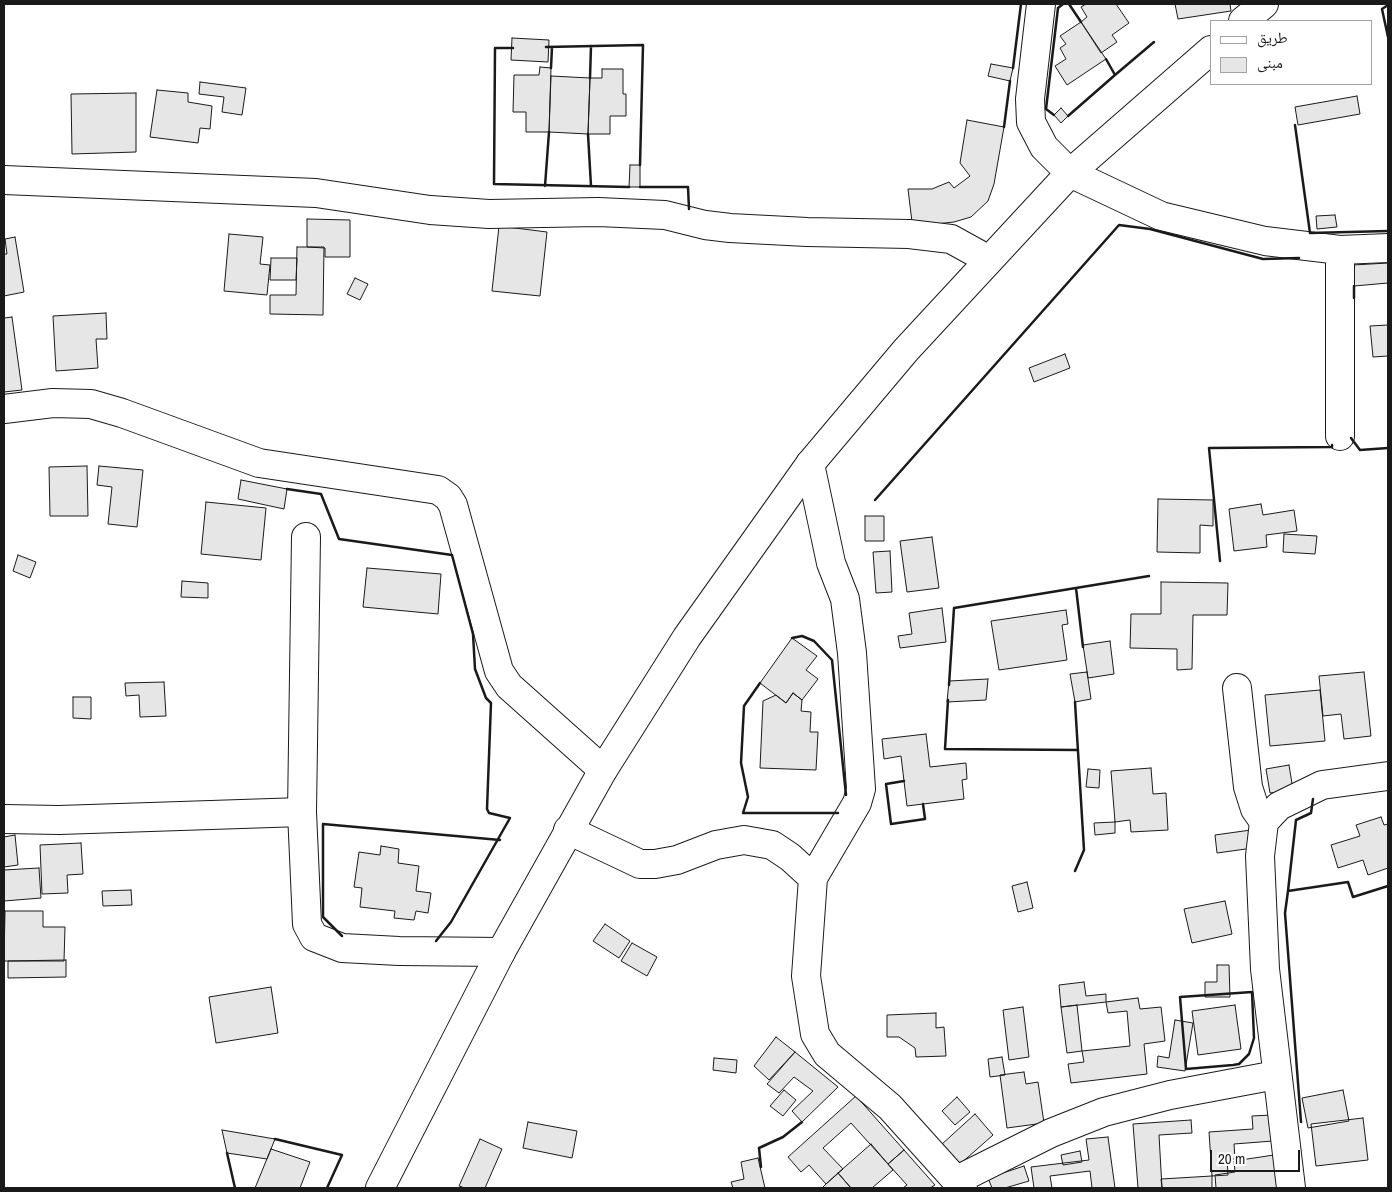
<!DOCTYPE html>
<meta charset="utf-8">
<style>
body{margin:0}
#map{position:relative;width:1392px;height:1192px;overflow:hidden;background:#fff;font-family:"Archivo Narrow","Noto Naskh Arabic",sans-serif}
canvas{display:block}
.frame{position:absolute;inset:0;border:5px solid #1a1a1a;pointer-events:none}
.legend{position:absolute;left:1210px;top:20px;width:162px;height:65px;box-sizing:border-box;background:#fff;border:1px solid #a3a3a3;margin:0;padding:6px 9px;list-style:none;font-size:15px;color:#1a1a1a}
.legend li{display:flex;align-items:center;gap:10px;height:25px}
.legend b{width:25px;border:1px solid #a3a3a3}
.scale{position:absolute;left:1210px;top:1150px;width:90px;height:22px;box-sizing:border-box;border:2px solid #1a1a1a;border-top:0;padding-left:6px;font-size:15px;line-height:18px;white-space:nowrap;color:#1a1a1a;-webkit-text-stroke:4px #fff;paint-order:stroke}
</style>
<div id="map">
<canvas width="1392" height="1192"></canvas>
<div class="frame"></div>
<ul class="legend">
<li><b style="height:6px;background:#fff"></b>طريق</li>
<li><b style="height:14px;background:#e6e6e6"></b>مبنى</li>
</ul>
<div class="scale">20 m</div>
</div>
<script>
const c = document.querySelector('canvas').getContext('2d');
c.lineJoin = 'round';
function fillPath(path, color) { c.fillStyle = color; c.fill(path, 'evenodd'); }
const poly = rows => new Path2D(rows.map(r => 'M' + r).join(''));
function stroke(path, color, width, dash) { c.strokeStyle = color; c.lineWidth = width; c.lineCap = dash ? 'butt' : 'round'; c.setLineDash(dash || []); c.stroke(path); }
const building = poly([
 [1086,4,1116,4,1129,23,1112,35,1117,42,1101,53,1081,22,1087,17,1081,7,1086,4],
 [1175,4,1230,4,1231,11,1178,19,1175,4],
 [1081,22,1106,59,1067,85,1055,66,1066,59,1060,48,1066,44,1060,36,1081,22],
 [512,38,549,40,548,62,511,60,512,38],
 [991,64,1013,68,1010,81,988,76,991,64],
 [540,67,551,68,549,132,526,132,526,112,513,112,514,75,539,75,540,67],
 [602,69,623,69,623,94,626,94,626,116,610,116,610,134,588,134,590,78,602,78,602,69],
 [551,76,590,78,588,134,549,132,551,76],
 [200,82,246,88,242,115,222,112,224,97,199,94,200,82],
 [157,90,188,93,188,102,212,106,210,129,200,128,198,143,150,137,157,90],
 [136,93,136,152,72,154,71,94,136,93],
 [1357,96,1360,114,1298,125,1295,107,1357,96],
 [1061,108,1068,116,1061,123,1054,115,1061,108],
 [967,120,1004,127,994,184,988,201,971,217,954,222,935,224,912,222,908,189,932,189,949,182,954,188,970,176,960,163,967,120],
 [630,165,640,165,640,187,629,187,630,165],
 [1335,215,1337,227,1317,229,1316,216,1335,215],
 [307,219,350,220,350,257,325,257,325,248,307,247,307,219],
 [499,226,547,232,540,296,492,291,499,226],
 [229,234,263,237,260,264,270,265,267,295,224,291,229,234],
 [15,237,24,292,4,296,4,254,7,254,5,239,15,237],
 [297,247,324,247,323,315,270,314,270,295,296,295,297,247],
 [271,258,297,258,296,280,270,280,271,258],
 [1388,263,1388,283,1354,286,1353,265,1388,263],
 [355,278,368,284,360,300,347,294,355,278],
 [106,313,107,339,96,339,98,368,56,371,53,316,106,313],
 [12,317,22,390,4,392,4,318,12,317],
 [1388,325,1388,356,1373,357,1370,326,1388,325],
 [1065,354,1070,368,1034,382,1029,368,1065,354],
 [87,466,88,516,50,516,49,467,87,466],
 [99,466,143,470,137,527,108,524,112,487,97,485,99,466],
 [241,480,287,489,284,509,238,499,241,480],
 [1158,499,1213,500,1213,526,1200,525,1200,553,1157,552,1158,499],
 [206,502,266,508,261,560,201,554,206,502],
 [1261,504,1263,515,1294,510,1297,531,1266,535,1267,547,1234,551,1229,509,1261,504],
 [865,516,884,516,884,541,865,541,865,516],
 [1284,534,1317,536,1315,554,1283,552,1284,534],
 [932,537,939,588,907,592,900,541,932,537],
 [890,551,892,592,876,593,873,552,890,551],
 [18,555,36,562,30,578,13,571,18,555],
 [367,568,441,574,438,614,363,607,367,568],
 [182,581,208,583,208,598,181,597,182,581],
 [1161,582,1228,583,1227,615,1193,615,1192,669,1177,670,1177,649,1130,648,1131,614,1161,614,1161,582],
 [942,608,946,642,900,648,898,636,912,634,909,613,942,608],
 [1066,610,1068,624,1062,625,1067,660,999,670,991,621,1066,610],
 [792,638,817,656,806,670,818,679,802,700,793,693,786,703,760,683,792,638],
 [1110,641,1114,674,1088,678,1083,645,1110,641],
 [1087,672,1091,699,1075,702,1070,674,1087,672],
 [1364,672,1371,736,1344,739,1341,714,1323,716,1319,676,1364,672],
 [988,679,986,700,947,702,949,681,988,679],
 [164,682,166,716,140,717,139,695,126,696,125,683,164,682],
 [1320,690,1325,741,1270,746,1265,695,1320,690],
 [793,693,802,700,801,711,811,712,810,732,818,732,816,770,760,768,763,701,776,695,786,703,793,693],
 [73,697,91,697,91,719,73,718,73,697],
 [926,734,930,767,966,763,967,779,962,780,964,799,907,806,901,756,884,759,882,739,926,734],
 [1289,765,1293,790,1270,793,1266,769,1289,765],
 [1151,768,1153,794,1166,793,1168,830,1131,832,1130,820,1115,822,1111,771,1151,768],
 [1088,769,1100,770,1099,788,1086,787,1088,769],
 [1381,817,1384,825,1388,824,1388,868,1368,875,1363,860,1338,868,1331,845,1360,836,1356,825,1381,817],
 [1115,822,1115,833,1095,835,1094,823,1115,822],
 [1251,830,1253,848,1217,853,1215,835,1251,830],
 [15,835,18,865,4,867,4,837,15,835],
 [81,843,83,874,67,875,68,893,42,894,40,845,81,843],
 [381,846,399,849,398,863,419,866,416,891,431,893,428,913,416,911,414,920,394,918,395,911,360,907,362,888,354,887,359,852,380,855,381,846],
 [39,868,41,898,4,901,4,870,39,868],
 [1027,882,1033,908,1018,912,1012,886,1027,882],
 [131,890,132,905,103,906,102,891,131,890],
 [1225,901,1232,934,1192,943,1184,909,1225,901],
 [5,911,43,911,43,927,65,927,64,961,4,961,5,911],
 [605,924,630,941,619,958,593,941,605,924],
 [632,943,657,957,647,976,621,961,632,943],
 [66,960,66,977,8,978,8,961,66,960],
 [1217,965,1229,965,1230,997,1205,997,1205,982,1217,982,1217,965],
 [1084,982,1086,996,1106,994,1106,1002,1061,1007,1059,985,1084,982],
 [271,987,278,1033,216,1043,209,997,271,987],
 [1138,998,1140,1009,1161,1007,1165,1041,1144,1044,1147,1074,1071,1083,1068,1064,1084,1062,1082,1051,1130,1046,1127,1011,1108,1013,1106,1002,1138,998],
 [1077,1005,1082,1051,1067,1053,1061,1007,1077,1005],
 [1235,1005,1241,1049,1198,1055,1192,1011,1235,1005],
 [1023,1007,1029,1057,1009,1060,1003,1010,1023,1007],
 [936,1013,936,1028,944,1027,946,1056,916,1057,915,1048,899,1037,887,1037,887,1015,936,1013],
 [1175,1020,1193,1023,1185,1071,1157,1067,1158,1056,1169,1058,1175,1020],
 [776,1037,795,1052,769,1080,754,1066,776,1037],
 [795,1052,838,1087,802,1122,792,1111,813,1091,794,1077,779,1093,767,1084,795,1052],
 [1002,1057,1005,1075,990,1077,988,1059,1002,1057],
 [714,1058,737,1060,736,1073,713,1070,714,1058],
 [1024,1072,1026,1084,1038,1082,1044,1123,1007,1128,1000,1075,1024,1072],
 [784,1090,796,1100,783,1116,770,1106,784,1090],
 [1343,1090,1349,1121,1308,1128,1302,1098,1343,1090],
 [856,1096,904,1150,888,1164,851,1123,823,1148,843,1169,826,1184,809,1165,801,1172,788,1157,856,1096],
 [957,1097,970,1112,955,1125,942,1111,957,1097],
 [975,1114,993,1135,959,1165,941,1145,975,1114],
 [1272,1115,1273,1141,1234,1144,1235,1159,1227,1159,1228,1175,1212,1176,1209,1132,1253,1129,1252,1116,1272,1115],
 [1363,1118,1368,1160,1316,1166,1311,1124,1363,1118],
 [1191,1120,1192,1133,1159,1135,1162,1188,1138,1188,1133,1124,1191,1120],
 [528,1122,577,1131,572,1158,523,1148,528,1122],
 [222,1130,275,1139,267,1159,227,1153,222,1130],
 [1108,1137,1115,1188,1092,1188,1090,1171,1050,1176,1052,1188,1034,1188,1031,1167,1089,1160,1086,1139,1108,1137],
 [480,1139,502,1149,485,1188,465,1188,459,1186,480,1139],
 [871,1144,893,1170,872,1188,851,1188,838,1173,871,1144],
 [271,1149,310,1162,300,1188,255,1188,271,1149],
 [904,1150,935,1185,930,1188,903,1188,907,1185,888,1164,904,1150],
 [1080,1151,1082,1162,1063,1165,1061,1155,1080,1151],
 [1274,1155,1279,1188,1216,1188,1215,1175,1235,1172,1234,1161,1274,1155],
 [758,1158,765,1188,733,1188,731,1182,744,1179,741,1162,758,1158],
 [1024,1166,1029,1181,1005,1188,992,1188,988,1178,1024,1166],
 [838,1173,851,1188,822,1188,826,1184,838,1173],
 [1212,1176,1212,1188,1162,1188,1161,1179,1212,1176]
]);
const minor = poly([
 [1041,4,1030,99,1031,122,1044,147,1070,173,1161,216,1265,241,1340,250,1388,248],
 [4,180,316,193,430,210,489,214,598,212,665,215,705,225,730,228,807,232,909,234,951,239,989,260],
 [4,409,53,403,91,404,122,413,259,463,438,490,448,497,453,505,499,671,509,686,603,770],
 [1340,436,1340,250],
 [810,464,831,563,845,599,852,653,861,789,857,803,813,878],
 [306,537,302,812,307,924,314,937,342,948,399,951,501,952],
 [1237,688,1248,787,1255,809,1264,822],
 [4,819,59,820,302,812],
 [568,830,640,864,655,864,677,860,716,845,744,840,772,845,790,857,813,878,806,976,815,1034,827,1054,890,1107,963,1188],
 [957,1180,1051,1133,1104,1112,1170,1095,1276,1075],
 [1291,1188,1265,969,1260,856,1264,822,1279,806,1322,785,1388,776]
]);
const secondary = poly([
 [1243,21,1264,4],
 [380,1188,501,952,603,770,687,637,810,464,906,350,1070,173,1211,50]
]);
const wall = poly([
 [1069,4,1081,22],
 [1388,5,1382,9,1388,37],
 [546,47,643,45,640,165],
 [513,48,495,48,494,184,629,187],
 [551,68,552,47],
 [1013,68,1021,4],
 [1115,75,1154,42],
 [590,78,591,46],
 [1054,115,1046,109,1058,8,1063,4],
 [1068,116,1115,75,1106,59],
 [1295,125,1310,233,1388,231],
 [1004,127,1010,81],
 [588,134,591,186],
 [545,186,549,132],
 [640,187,688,187,689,209],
 [1354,298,1354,286],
 [1351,438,1360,450,1388,448],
 [287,489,321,494,339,539,452,555,473,634,475,669,486,698,491,703,487,809,489,813,510,818,451,922,436,941],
 [875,500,1119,225,1150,229,1263,259,1299,258],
 [1220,561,1209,448,1332,447,1332,445],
 [1076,588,1083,647],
 [792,638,802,636,814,641,832,660,846,795],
 [760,683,744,706,741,763,748,797,743,813,838,813],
 [949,685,954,608,1149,576],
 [948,700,945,749,1078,750],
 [1075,702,1084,850,1075,871],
 [904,781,886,784,891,824,925,819,923,804],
 [1313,799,1311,813,1296,820,1288,891,1348,882,1353,897,1388,886],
 [1288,891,1285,913,1301,1122],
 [342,936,323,917,323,824,500,840],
 [1252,992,1254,1038,1249,1054,1239,1064,1233,1065,1186,1069,1180,997,1252,992],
 [275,1139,342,1155,327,1188],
 [227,1153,235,1188],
 [761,1167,759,1148,783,1137,802,1122]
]);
fillPath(building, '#e6e6e6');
stroke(building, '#1a1a1a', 1);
stroke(minor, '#1a1a1a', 30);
stroke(secondary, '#1a1a1a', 30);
stroke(minor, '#fff', 28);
stroke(secondary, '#fff', 28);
stroke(wall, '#1a1a1a', 2.5);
</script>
